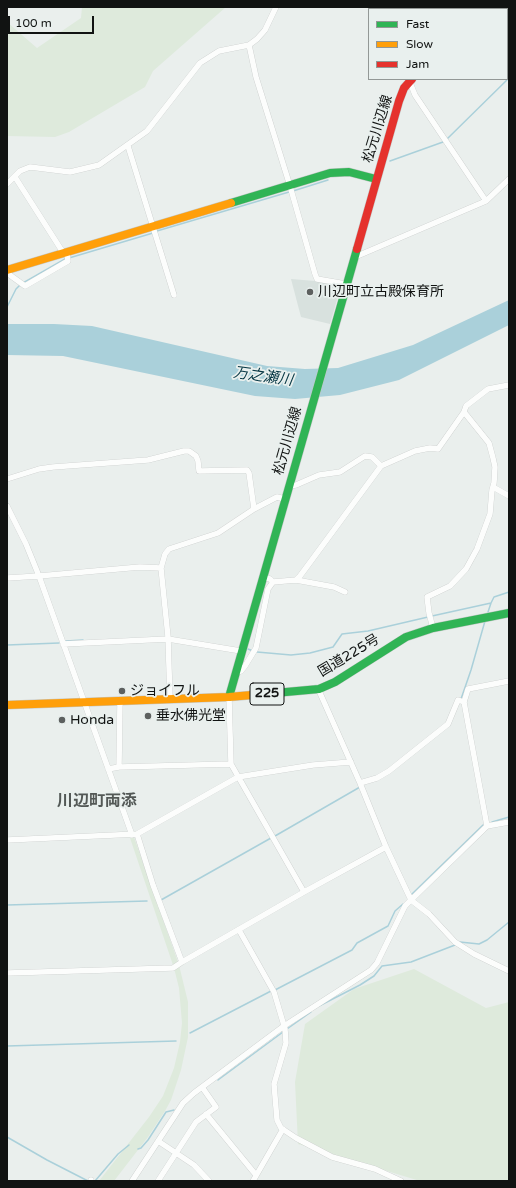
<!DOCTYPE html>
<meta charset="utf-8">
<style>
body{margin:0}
#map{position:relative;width:516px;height:1188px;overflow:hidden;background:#eaefed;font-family:"Varela Round",sans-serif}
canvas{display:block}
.frame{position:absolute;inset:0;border:8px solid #111312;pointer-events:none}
.legend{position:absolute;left:368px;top:8px;width:140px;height:72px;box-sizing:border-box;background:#e9f0ee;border:1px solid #939896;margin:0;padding:5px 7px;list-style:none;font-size:12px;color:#111312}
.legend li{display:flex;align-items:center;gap:8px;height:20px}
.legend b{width:20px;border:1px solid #939896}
.scale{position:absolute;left:8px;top:16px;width:86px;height:18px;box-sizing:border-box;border:2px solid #111312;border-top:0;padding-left:5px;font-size:12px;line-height:14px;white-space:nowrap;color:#111312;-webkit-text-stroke:3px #e9f0ee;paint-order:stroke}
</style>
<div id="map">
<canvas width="516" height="1188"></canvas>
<div class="frame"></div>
<ul class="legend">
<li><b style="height:5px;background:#30b455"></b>Fast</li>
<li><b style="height:5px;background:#ff9f0a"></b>Slow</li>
<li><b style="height:5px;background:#e5322d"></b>Jam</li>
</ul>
<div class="scale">100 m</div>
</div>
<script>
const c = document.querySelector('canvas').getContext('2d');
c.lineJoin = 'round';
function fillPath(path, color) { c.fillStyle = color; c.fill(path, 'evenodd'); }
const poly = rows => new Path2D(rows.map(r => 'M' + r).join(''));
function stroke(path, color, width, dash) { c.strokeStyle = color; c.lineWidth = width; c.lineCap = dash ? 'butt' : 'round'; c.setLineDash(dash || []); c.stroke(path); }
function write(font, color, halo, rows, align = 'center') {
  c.font = font + ' "Varela Round","Noto Sans JP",sans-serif'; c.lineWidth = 3.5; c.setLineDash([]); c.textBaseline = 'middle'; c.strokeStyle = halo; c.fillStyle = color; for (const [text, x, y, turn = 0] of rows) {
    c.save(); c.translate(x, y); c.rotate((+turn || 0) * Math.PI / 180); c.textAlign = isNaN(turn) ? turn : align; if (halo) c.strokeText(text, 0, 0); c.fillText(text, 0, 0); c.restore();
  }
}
const built = poly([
 [291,279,315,281,341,286,330,324,301,317]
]);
const green = poly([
 [82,7,226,7,153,71,145,87,69,132,55,137,7,136,7,22,37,48,81,18],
 [134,837,179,965,188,1002,188,1037,181,1070,171,1100,165,1111,148,1137,114,1181,99,1181,149,1117,163,1096,174,1068,180,1042,182,1023,179,988,174,968,130,838],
 [414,969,486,1008,509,1002,509,1181,420,1181,298,1144,295,1082,305,1024,354,989]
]);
const water = poly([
 [509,300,509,325,399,380,340,395,295,399,255,396,63,356,7,355,7,324,54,324,92,326,267,366,305,369,338,368,413,345]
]);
const stream = poly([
 [447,139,509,78],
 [390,161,443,142],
 [293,191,328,180],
 [157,231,289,192],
 [69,258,153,233],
 [23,283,65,259],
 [7,307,16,289,20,285],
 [488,612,491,603,494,597,509,592],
 [432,616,491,603],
 [66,641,83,640],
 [7,645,59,643],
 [248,649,253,651],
 [257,652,291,655,310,653,333,647,342,634,368,631,428,617],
 [461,699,471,670,485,621],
 [492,822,509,817],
 [275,836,360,787],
 [412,894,483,825],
 [161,900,271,838],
 [7,905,147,901],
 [460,942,479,944,487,940,509,922],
 [275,990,352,950,357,943,388,926,395,911,403,904],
 [319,1006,360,985,374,976,382,966,411,962,455,945],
 [287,1029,311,1012],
 [190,1033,271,991],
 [7,1046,176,1041],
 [218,1080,283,1032],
 [7,1137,47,1160,88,1181],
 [138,1149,141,1148,148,1140,166,1112,174,1110],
 [95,1181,118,1154,129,1145]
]);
const street = poly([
 [387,7,388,9],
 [249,45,256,77,290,186,315,274,317,279,346,284],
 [409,80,415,95,486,201],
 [128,146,174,295],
 [15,177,64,254],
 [7,184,20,171,30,167,70,172,99,165,147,131,200,63,219,51,249,45,257,39,265,30,276,7],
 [355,257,486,201,509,179],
 [7,273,25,286,68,261,67,253],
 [7,479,39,469,53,467,148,460,184,451,189,451,196,456,198,461,199,471,247,470,249,473,254,509],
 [289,486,296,485,319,475,340,472,365,456,372,457,381,466],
 [493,487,509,496],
 [7,506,26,544,39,576,132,835],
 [263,577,270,579,273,582,296,580,300,576,381,466,415,451,430,448,438,449,464,412,466,406,488,389,509,385],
 [7,578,39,576,140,567,161,568],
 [296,580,334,587,345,592],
 [433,628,429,613,427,597,450,586,466,569,477,549,490,514,492,490,494,483,495,467,493,458,489,443,464,412],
 [63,644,168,639,241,651],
 [236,672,241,671,245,666,256,648,268,589,273,582],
 [319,689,320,693,360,783,386,847,411,900,429,914,455,942,474,954,509,971],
 [229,697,231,764,304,892],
 [170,699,168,637,161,568,165,554,169,549,218,533,254,509,277,497,285,499],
 [119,767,120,701],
 [108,769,119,767,231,764],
 [360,783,377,778,389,771,448,724,458,700,464,702],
 [487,826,464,702,468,689,509,681],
 [137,834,153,885,182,962],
 [7,840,137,834,238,777,313,765,351,762],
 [239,930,274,992,285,1029,286,1043,274,1084,277,1120,281,1128,296,1138,332,1157,375,1169,401,1181],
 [7,973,173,968,182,962,304,892,386,847],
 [206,1114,256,1175],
 [158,1141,194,1165,209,1181],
 [91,1181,91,1180],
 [132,1181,183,1103,194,1093,284,1026,371,970,377,963,405,906,411,900,487,826,509,822],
 [158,1181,196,1122,216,1107,202,1087],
 [253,1181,283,1129]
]);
const fast = poly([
 [231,203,330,173,349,172,376,179],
 [275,693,319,689,335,682,406,637,433,628,509,613],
 [229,697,357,249]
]);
const slow = poly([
 [7,270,231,203],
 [7,705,229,697,275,693]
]);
const jam = poly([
 [479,9,481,7],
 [357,249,399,101,404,88,412,79]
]);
const markers = [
 [310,292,4,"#5d605f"],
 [122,691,4,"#5d605f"],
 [148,716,4,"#5d605f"],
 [62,720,4,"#5d605f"]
];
const shields = [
 [267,694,34]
];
const shieldNames = [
 ["225",267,694]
];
const streetNames = [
 ["松元川辺線",378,129,-73],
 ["松元川辺線",288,441,-74],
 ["国道225号",349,656,-31]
];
const poiNames = [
 ["川辺町立古殿保育所",318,292],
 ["ジョイフル",130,691],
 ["垂水佛光堂",156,716],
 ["Honda",70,720]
];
const waterNames = [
 ["万之瀬川",263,377,8]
];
const quarterNames = [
 ["川辺町両添",97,802]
];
fillPath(built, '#d8e1de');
fillPath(green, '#deeadc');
fillPath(water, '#aad0da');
stroke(stream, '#aad0da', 1.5);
stroke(street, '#c4c7c6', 6);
stroke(fast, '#c4c7c6', 9);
stroke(slow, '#c4c7c6', 9);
stroke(jam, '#c4c7c6', 9);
stroke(street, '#fcfdfc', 5.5);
stroke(fast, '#30b455', 8);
stroke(slow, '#ff9f0a', 8);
stroke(jam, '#e5322d', 8);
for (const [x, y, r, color] of markers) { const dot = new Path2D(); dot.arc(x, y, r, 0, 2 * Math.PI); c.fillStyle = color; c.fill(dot); stroke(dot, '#e9f0ee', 1.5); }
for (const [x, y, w] of shields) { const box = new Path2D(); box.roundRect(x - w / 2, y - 11, w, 22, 3); c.fillStyle = '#e9f0ee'; c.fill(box); stroke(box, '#111312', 1); }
write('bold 13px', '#111312', null, shieldNames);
write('14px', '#111312', '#e9f0ee', streetNames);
write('14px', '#111312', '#e9f0ee', poiNames, 'left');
write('italic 15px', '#063744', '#e9f0ee', waterNames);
write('bold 16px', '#535856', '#e9f0ee', quarterNames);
</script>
